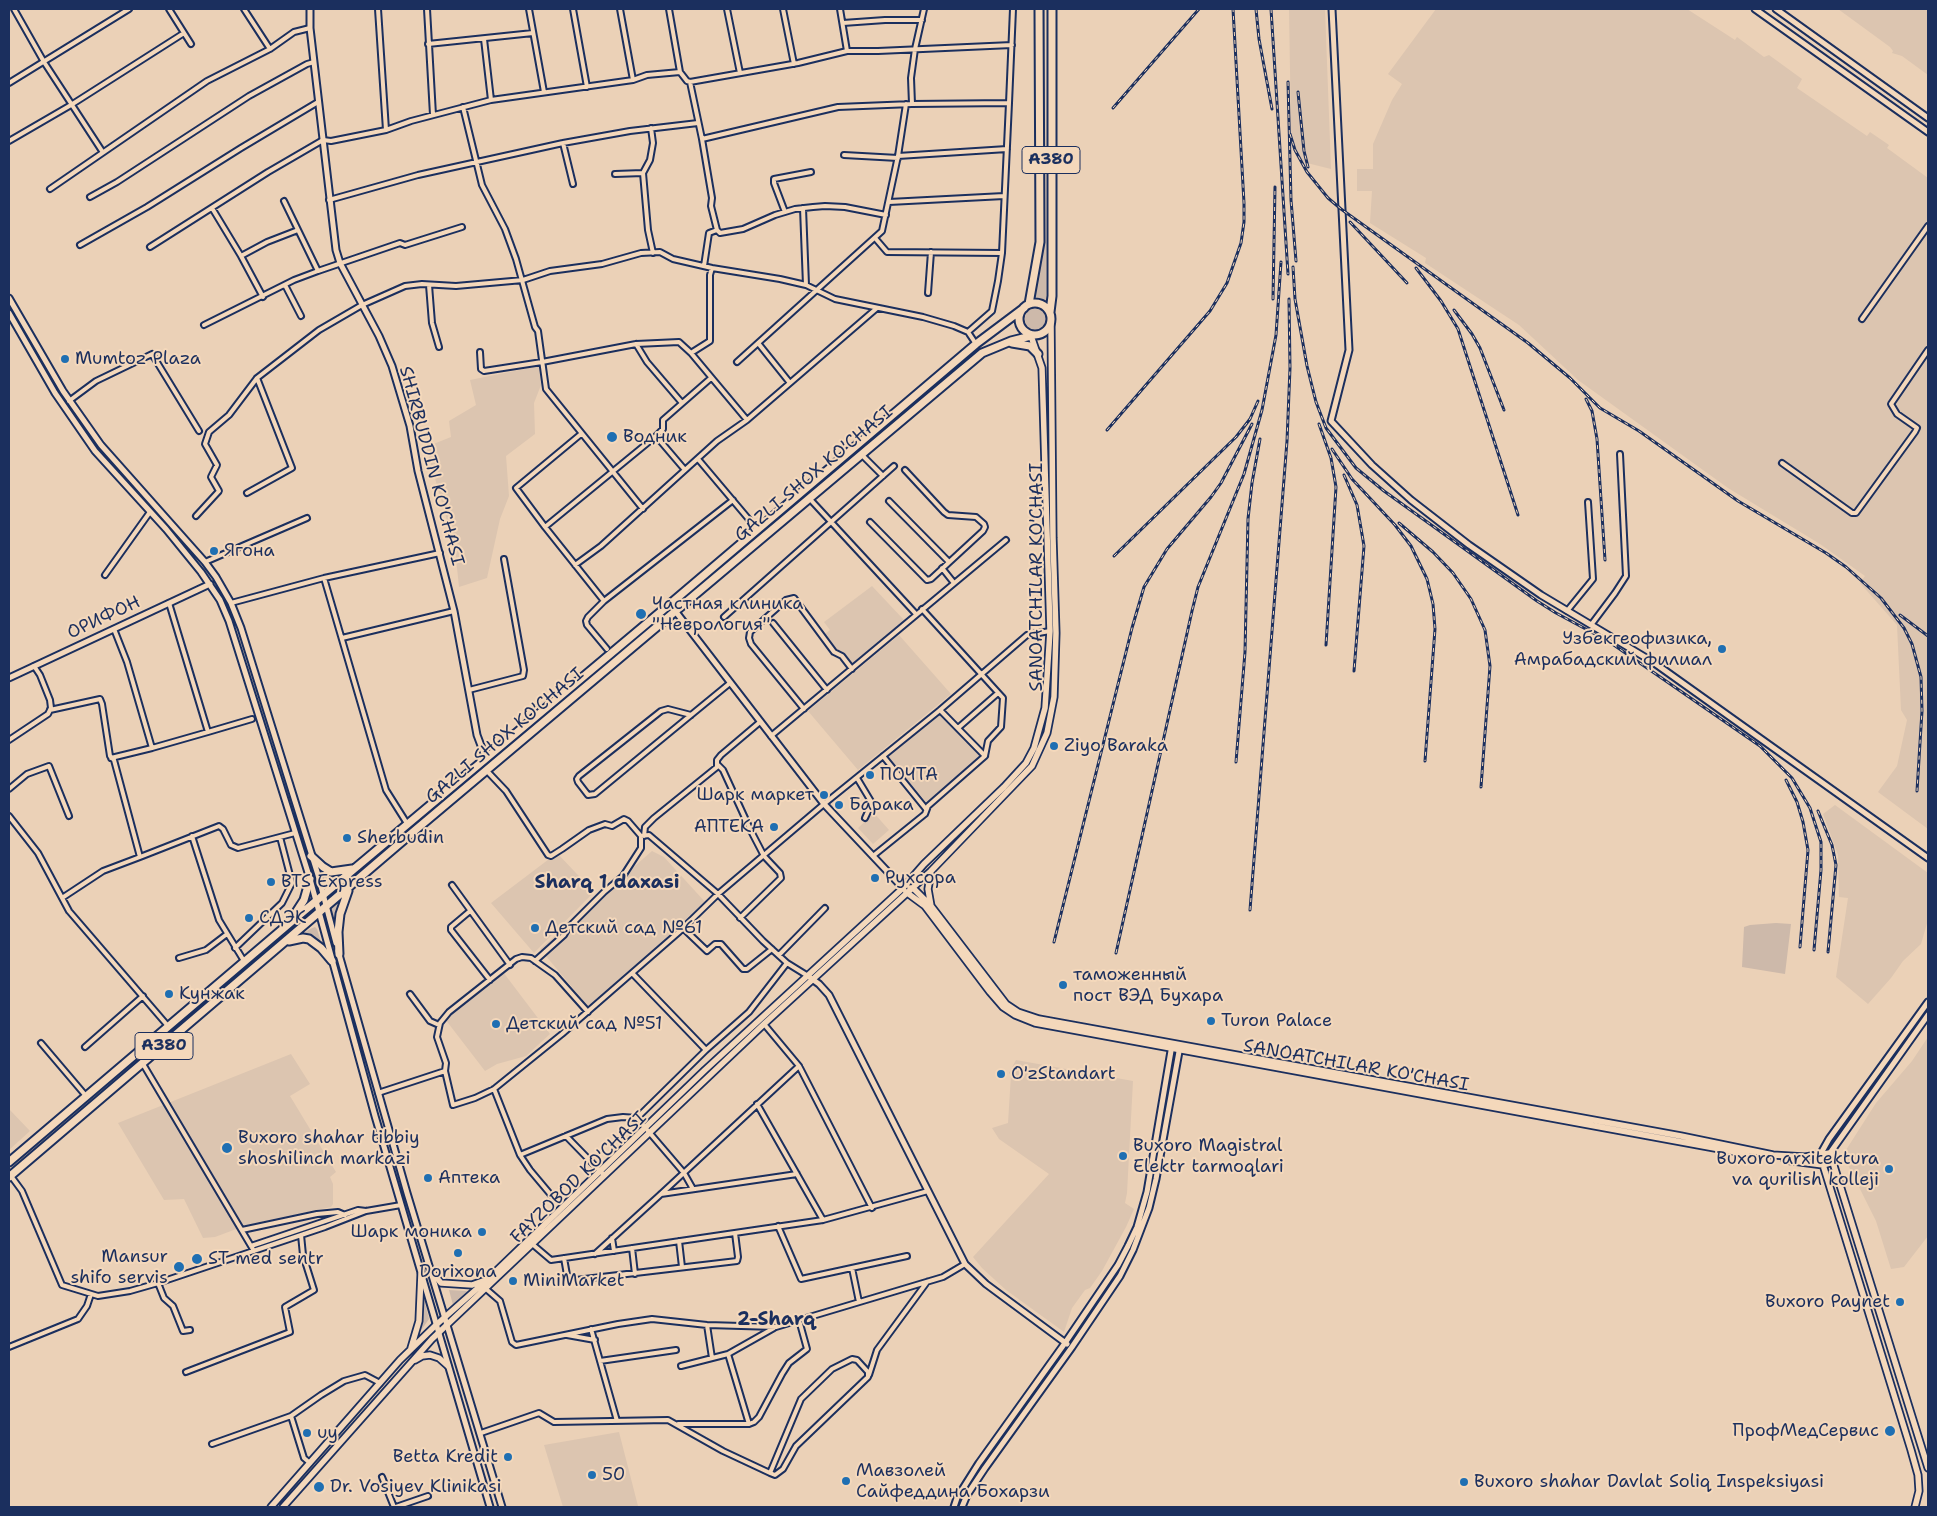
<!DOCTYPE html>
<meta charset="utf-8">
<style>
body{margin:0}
#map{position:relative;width:1937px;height:1516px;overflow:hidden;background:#ebd1b7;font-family:"Shantell Sans",sans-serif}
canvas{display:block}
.frame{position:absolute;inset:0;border:10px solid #1b2f5e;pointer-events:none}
</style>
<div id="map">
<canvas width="1937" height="1516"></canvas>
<div class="frame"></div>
</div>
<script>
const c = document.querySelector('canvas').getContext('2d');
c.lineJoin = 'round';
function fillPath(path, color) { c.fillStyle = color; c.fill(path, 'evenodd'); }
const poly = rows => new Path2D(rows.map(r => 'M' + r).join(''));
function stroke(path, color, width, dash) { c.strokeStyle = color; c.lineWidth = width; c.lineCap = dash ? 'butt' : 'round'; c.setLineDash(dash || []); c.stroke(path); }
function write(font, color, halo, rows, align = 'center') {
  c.font = font + ' "Shantell Sans",sans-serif'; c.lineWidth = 4; c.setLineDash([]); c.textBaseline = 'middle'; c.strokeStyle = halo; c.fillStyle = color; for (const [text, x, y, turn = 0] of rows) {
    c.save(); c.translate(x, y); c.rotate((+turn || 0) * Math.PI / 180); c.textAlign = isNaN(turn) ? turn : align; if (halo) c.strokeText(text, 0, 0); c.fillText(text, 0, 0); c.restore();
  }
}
const built = poly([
 [1289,9,1325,9,1331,169,1303,162,1296,150,1291,131],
 [1436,9,1687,9,1735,40,1737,37,1764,57,1769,55,1802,79,1797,88,1867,136,1870,132,1889,145,1887,148,1928,178,1928,829,1878,792,1897,766,1907,720,1901,710,1897,625,1860,583,1865,576,1820,544,1728,488,1578,380,1519,325,1425,263,1426,258,1370,223,1372,191,1357,191,1357,169,1373,169,1373,144,1392,100,1402,84,1388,74],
 [1838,9,1928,9,1928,75,1902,56,1892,53,1893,51,1890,47],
 [539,366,541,385,534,403,535,434,506,456,509,496,500,519,487,578,459,587,455,548,426,447,451,437,449,421,476,405,470,380],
 [872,586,904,620,851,665,837,650,825,634,830,630,824,622],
 [899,635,951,694,858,770,808,711],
 [942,714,983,755,926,802,888,757,937,715],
 [1835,805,1928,873,1928,920,1921,944,1903,961,1891,978,1868,1004,1836,977,1848,898,1839,897,1838,855,1823,814],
 [874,813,889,830,873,844,858,828],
 [652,851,664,857,706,903,588,1006,540,949],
 [557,853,594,892,534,953,491,903],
 [503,972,550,1034,526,1056,497,1064,485,1071,445,1019],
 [1928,1037,1928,1236,1904,1267,1891,1269,1876,1221,1847,1163,1846,1150,1876,1103,1912,1061],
 [291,1054,310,1084,290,1096,336,1172,330,1177,333,1184,333,1204,331,1207,247,1225,215,1237,203,1238,184,1199,164,1200,118,1123],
 [1016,1060,1133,1081,1127,1193,1125,1203,1134,1209,1126,1227,1102,1271,1090,1288,1085,1290,1072,1308,1064,1332,1006,1290,982,1268,973,1257,1049,1174,999,1139,992,1128,1008,1123,1011,1075,1009,1073],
 [9,1109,30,1131,9,1150],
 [619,1432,638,1506,563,1507,544,1445]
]);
const green = poly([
 [1042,9,1045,9,1046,302,1034,298,1043,252],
 '1025 319a11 11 0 1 1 22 0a11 11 0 1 1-22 0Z',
 [320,866,340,874,331,881,325,881],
 [341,899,337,918,336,924,331,911,332,907],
 [1776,923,1791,924,1785,974,1742,967,1744,927,1750,925],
 [315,927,317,929,322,945,313,938,301,935,310,929],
 [449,1290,466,1291,468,1292,453,1305],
 [424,1299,429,1319,420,1332,423,1322]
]);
const street = poly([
 [14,9,44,62,102,151],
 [169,9,191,44],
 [244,9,270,49],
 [378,9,386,130],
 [427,9,433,115],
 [529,9,544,92],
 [573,9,587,87],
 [620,9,633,80],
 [669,9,680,72,687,81,690,82,702,139,712,198,711,206,717,230,709,233,704,266],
 [727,9,740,73],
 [783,9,794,64],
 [840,9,847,51],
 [843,23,885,20,922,20],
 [484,39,491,100],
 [428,44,533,33],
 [690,82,798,63,847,51,878,51,1012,45],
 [9,83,129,9],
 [912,104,911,78,915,49,924,9],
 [463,107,482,185,505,229,516,259,535,327,538,331,546,389,643,509],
 [651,128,653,143,650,160,643,173,648,230,653,253],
 [702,139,838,107,912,104,1009,103,1013,9],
 [9,141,71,105,184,33],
 [563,143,573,184],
 [844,155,898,158],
 [898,156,1007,149],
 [615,174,643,173],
 [50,189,207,81,270,49,294,32,310,28],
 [90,197,117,182,249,96,307,64,314,62],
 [329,200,418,175,563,143,630,131,698,123],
 [284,201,318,271],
 [889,202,1004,196],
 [212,208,241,256,263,297],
 [803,208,806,285],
 [785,212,774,183,774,179,811,172],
 [717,230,720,233,743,229,775,215,795,209,813,207,825,206,845,207,886,215],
 [875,238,887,252,1002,253],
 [80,245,147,207,241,148,318,102],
 [150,247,268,172,323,140,331,141,386,130,411,121,491,100,633,80,647,75,680,72],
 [241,256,267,242,298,230],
 [712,268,710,275,710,341,691,353,747,420],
 [285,285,301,316],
 [429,285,432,323,439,347],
 [928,293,931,252],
 [1862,319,1928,226],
 [204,325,294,280,318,271,400,243,405,245,462,227],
 [968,332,992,311,998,281,1002,253,1009,103],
 [758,343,790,383],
 [636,344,647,362,682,403],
 [480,352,481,369,484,371,542,362,636,344,679,342,691,353],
 [737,362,882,231,898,156,906,104],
 [69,401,96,381,152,354,199,431],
 [581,434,516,488,545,527,604,601],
 [656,436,685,470],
 [861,454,883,476],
 [698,459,757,529],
 [1782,463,1852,513,1856,513,1915,432,1917,428,1897,414,1891,404,1928,350],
 [247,493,292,468,257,378],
 [809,498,916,614],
 [889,501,949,562],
 [196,516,219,491,211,477,217,465,205,444,209,432,229,415,257,378,319,330,362,305,405,286,422,284,456,286,523,280,550,271,602,264,641,253,660,252,673,259,712,268,780,279,806,285,835,299,923,317,954,326,968,332,976,344],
 [870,522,927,580,931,579,983,531,985,527,984,524,976,517,948,515,944,512,905,470],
 [545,527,656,436,663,429,663,420,711,378],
 [205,562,307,518],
 [575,565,601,546,717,441,747,420,877,308],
 [942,568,954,583],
 [105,575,150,512],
 [324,578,386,790,408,825],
 [169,603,208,732,252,719],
 [231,603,324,578,440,553],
 [1567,611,1593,579,1588,502],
 [724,617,894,466],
 [773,623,827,690],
 [1591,625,1615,593,1626,576,1620,454],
 [342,638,454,611],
 [607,649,587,625,586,621,588,617,604,601,733,500],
 [469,690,523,676,524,670,504,559],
 [804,709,751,644,749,638,750,632,786,600,794,598,834,652,842,656,852,669],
 [50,710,100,699,102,704,110,756,114,760,140,857,103,871,62,898],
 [940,710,985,756],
 [691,715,668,709,661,711,579,776,577,779,578,782,588,795,595,794,663,738,730,683],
 [958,728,998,693],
 [771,736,1006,540],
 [9,740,48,714,51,708,50,700,40,675,34,666],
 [152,748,208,732],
 [883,756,926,809],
 [111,758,152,748,127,662,114,629],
 [718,765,723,770,751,831,764,856,780,873,781,878,740,918],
 [487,771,506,791,548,855,551,856,562,849,589,830,605,824,612,826,624,819,628,821,641,836,649,835,718,894,763,941,787,963,808,976],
 [857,778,872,803,865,818],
 [9,789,27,774,49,766,69,816],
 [9,816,38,853,69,911,168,1026],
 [192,836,219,920,244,961],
 [644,836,645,827,654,818,717,767,717,760,721,755,760,722],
 [873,856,925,814,928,806,985,756,988,741,1001,727,1003,698,922,609],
 [140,857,219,826,223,829,231,845,238,848,295,833],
 [452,885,510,965],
 [470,911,451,927,451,930,490,980],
 [683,928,707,951,715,944,721,944,743,969,747,969,772,949],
 [235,948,282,903,292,883,280,837],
 [779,955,825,908],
 [179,958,206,950,227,934],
 [535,961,564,935,568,928,604,892,623,876,641,848,641,836],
 [632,973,706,1050],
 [410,994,430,1021,439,1025],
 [764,1024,799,1066,872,1208],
 [41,1043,86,1096],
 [85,1047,143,996],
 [143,1064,254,1251],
 [445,1071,446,1063,437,1037,440,1023,449,1012,516,959,522,957,531,958,555,975,588,1012],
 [494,1089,520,1155,607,1119,623,1117,637,1118,706,1050,749,1012,787,963],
 [378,1093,445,1071,453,1105,475,1098,494,1089,562,1034,679,932,718,894,824,804,940,710,1027,635,1050,631],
 [757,1104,823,1220],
 [637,1118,684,1173,693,1189],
 [566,1136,604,1175],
 [520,1155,530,1170,551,1195],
 [11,1176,22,1191,62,1285,98,1296,130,1291,158,1283,325,1227,366,1211],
 [661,1194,797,1174],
 [778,1226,801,1279,907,1256],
 [242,1230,317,1214,338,1212,345,1215],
 [612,1238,614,1251],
 [679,1241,682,1267],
 [531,1243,551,1260,823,1220,928,1191],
 [251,1246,358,1210,366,1211,401,1205],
 [632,1248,635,1274],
 [595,1254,661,1194,799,1066],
 [564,1258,567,1275,576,1280,737,1261,738,1257,735,1233],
 [852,1268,859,1302],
 [158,1283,164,1298,173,1306,183,1331,190,1330],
 [485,1288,500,1301,512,1342,516,1345,618,1324,652,1319,707,1325,776,1327,943,1277,965,1264],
 [707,1325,712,1358],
 [591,1329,617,1421],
 [567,1335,595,1340],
 [9,1347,78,1319,87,1306,91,1294],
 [728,1354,749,1424],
 [600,1361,676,1350],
 [681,1366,728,1354,774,1328],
 [186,1372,290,1332,285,1307,314,1290,303,1255,301,1235],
 [869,1375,877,1350,927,1282],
 [291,1416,304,1458,310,1463],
 [678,1424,749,1424,754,1422,759,1417,782,1374,789,1363,807,1349,799,1320],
 [481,1433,539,1413,554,1422,668,1420,723,1451,770,1473,775,1475,783,1469,796,1446,868,1377,868,1372,857,1360,852,1359,832,1369,801,1399,770,1473],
 [212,1444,291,1416,321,1395,344,1381,365,1375,380,1383],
 [382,1477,394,1507],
 [396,1507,428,1496]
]);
const secondary = poly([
 [310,9,310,28,336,250,340,263,379,336,392,366,410,426,418,471,454,611,477,735,486,759],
 [1332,9,1349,350,1331,421,1372,465,1411,500,1469,545,1541,595,1653,662,1928,858],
 [1755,9,1928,132],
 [1776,9,1928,118],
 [9,298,63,391,101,445,205,562,216,577,231,603,241,628,318,875,336,943],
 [9,313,55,393,95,451,166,529,201,572,220,600,229,621,310,879,375,1116,490,1507],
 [676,612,824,804,903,888],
 [9,678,210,584],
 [338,951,407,1193,502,1507],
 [808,976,819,984,829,995,965,1264,986,1284,1067,1344],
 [1830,1153,1928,1015],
 [1820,1155,1829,1139,1928,1002],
 [954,1507,957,1498,979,1463,1065,1343,1118,1265,1128,1246,1137,1227,1147,1192,1172,1045],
 [962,1507,967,1495,985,1468,1072,1347,1120,1276,1133,1250,1149,1208,1156,1179,1180,1046]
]);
const primary = poly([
 [931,871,928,889,931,906],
 [910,888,913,888,931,906,1006,1004,1018,1012,1039,1019,1681,1136,1773,1155,1805,1157,1830,1153,1928,1468],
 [906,892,925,906,990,992,1003,1007,1015,1015,1035,1023,1747,1154],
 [1820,1155,1911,1450,1918,1475,1919,1491,1915,1507],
 [1785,1160,1823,1165,1833,1162],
 [431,1271,441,1283,472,1285,483,1281],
 [411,1348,419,1321,421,1274],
 [415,1360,422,1356,430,1355,439,1358,448,1366],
 [271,1507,400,1360,436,1325,488,1279,705,1070,903,888,924,864,1004,787,1026,763,1034,748,1045,708,1050,631,1042,368,1031,336],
 [283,1507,432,1339,764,1024,931,871,1032,766,1047,733,1054,697,1056,633,1053,538,1051,323]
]);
const highway = poly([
 '1019 319a16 16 0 1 1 32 0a16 16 0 1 1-32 0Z',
 [1029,304,1040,242,1039,9],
 [1050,312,1052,296,1052,9],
 [1012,343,1030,346,1038,354],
 [311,856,323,867,331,872,352,869],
 [293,917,304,900,310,879],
 [289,941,303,938,309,939,321,948,332,961],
 [339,954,338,932,340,914,348,891],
 [9,1162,291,922,670,604,976,344,1024,308],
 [9,1177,413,832,982,353,1011,341,1031,336]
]);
const rail = poly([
 [1256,9,1259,39,1272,109],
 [1271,9,1288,274],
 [1288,82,1291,200,1296,261],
 [1298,92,1304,151,1308,167],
 [1113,108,1199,9],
 [1290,134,1295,150,1307,172,1328,198,1341,209,1528,343,1570,378,1600,408,1639,431,1738,501,1826,553,1846,567,1881,598,1904,628,1912,644,1921,677,1922,711,1917,791],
 [1350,222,1407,283],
 [1293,267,1295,299,1307,366,1316,402,1326,428,1356,468,1384,491,1537,601,1556,613,1608,641,1760,746,1792,778,1810,808,1821,842,1821,870,1814,950],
 [1416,268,1441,301,1458,329,1518,515],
 [1273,299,1275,187],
 [1454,310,1472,334,1480,348,1504,410],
 [1586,399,1592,411,1597,439,1605,560],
 [1319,424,1331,458,1336,487,1326,645],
 [1107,430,1210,311,1227,283,1241,243,1244,222,1244,203,1233,9],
 [1332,449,1352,479,1395,525,1411,546,1427,579,1433,604,1435,629,1425,761],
 [1344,475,1357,505,1364,546,1354,671],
 [1399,523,1433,552,1453,573,1471,599,1485,630,1490,666,1481,787],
 [1114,556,1236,437,1250,419,1258,401],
 [1900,615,1928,636],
 [1236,762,1245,652,1248,519,1252,483,1260,439],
 [1786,780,1797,802,1803,822,1808,850,1800,947],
 [1818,811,1832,845,1836,865,1828,952],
 [1250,910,1287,441,1290,368,1289,299],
 [1054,942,1132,628,1144,587,1167,549,1211,497,1221,483,1252,424],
 [1116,953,1192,611,1198,587,1244,474,1262,410,1276,335,1281,262]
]);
const markers = [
 [65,359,5,"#1f6fb2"],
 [612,437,6,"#1f6fb2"],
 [214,551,5,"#1f6fb2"],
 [641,614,6,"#1f6fb2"],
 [1722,649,5,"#1f6fb2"],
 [1054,746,5,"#1f6fb2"],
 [870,775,5,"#1f6fb2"],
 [824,795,5,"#1f6fb2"],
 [839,805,5,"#1f6fb2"],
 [774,827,5,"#1f6fb2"],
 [347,838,5,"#1f6fb2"],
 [875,878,5,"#1f6fb2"],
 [271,882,5,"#1f6fb2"],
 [249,918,5,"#1f6fb2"],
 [535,928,5,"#1f6fb2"],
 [1063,985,5,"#1f6fb2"],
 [169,994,5,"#1f6fb2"],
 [1211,1021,5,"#1f6fb2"],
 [496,1024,5,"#1f6fb2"],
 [1001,1074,5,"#1f6fb2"],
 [227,1148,6,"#1f6fb2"],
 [1123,1156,5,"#1f6fb2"],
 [1889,1169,5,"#1f6fb2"],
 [428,1178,5,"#1f6fb2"],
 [482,1232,5,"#1f6fb2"],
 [458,1253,5,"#1f6fb2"],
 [197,1259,6,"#1f6fb2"],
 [179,1267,6,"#1f6fb2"],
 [513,1281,5,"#1f6fb2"],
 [1900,1302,5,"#1f6fb2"],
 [1890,1431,6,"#1f6fb2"],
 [307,1433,5,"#1f6fb2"],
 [508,1457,5,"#1f6fb2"],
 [592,1475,5,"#1f6fb2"],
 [846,1481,5,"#1f6fb2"],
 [1464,1482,5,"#1f6fb2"],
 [319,1487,6,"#1f6fb2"]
];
const shields = [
 [1051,160,58],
 [164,1046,58]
];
const shieldNames = [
 ["A380",1051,160],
 ["A380",164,1046]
];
const poiNames = [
 ["Mumtoz Plaza",75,359],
 ["Водник",623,437],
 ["Ягона",224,551],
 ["Частная клиника",652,604],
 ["\"Неврология\"",652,625],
 ["Узбекгеофизика,",1712,639,"right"],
 ["Амрабадский филиал",1712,660,"right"],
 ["Ziyo Baraka",1064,746],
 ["ПОЧТА",880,775],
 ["Шарк маркет",814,795,"right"],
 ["Барака",849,805],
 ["АПТЕКА",764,827,"right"],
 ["Sherbudin",357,838],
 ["Рухсора",885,878],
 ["BTS Express",281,882],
 ["СДЭК",259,918],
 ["Детский сад №61",545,928],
 ["таможенный",1073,975],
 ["пост ВЭД Бухара",1073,996],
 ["Кунжак",179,994],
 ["Turon Palace",1221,1021],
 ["Детский сад №51",506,1024],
 ["O'zStandart",1011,1074],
 ["Buxoro shahar tibbiy",238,1138],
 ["shoshilinch markazi",238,1159],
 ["Buxoro Magistral",1133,1146],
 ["Elektr tarmoqlari",1133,1167],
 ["Buxoro arxitektura",1879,1159,"right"],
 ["va qurilish kolleji",1879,1180,"right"],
 ["Аптека",438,1178],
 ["Шарк моника",472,1232,"right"],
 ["Mansur",168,1257,"right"],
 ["shifo servis",168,1278,"right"],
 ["ST med sentr",208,1259],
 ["Dorixona",458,1272,"center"],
 ["MiniMarket",523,1281],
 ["Buxoro Paynet",1890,1302,"right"],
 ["ПрофМедСервис",1879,1431,"right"],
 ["uy",317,1433],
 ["Betta Kredit",498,1457,"right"],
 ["Мавзолей",856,1471],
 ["Сайфеддина Бохарзи",856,1492],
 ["50",602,1475],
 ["Buxoro shahar Davlat Soliq Inspeksiyasi",1474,1482],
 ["Dr. Vosiyev Klinikasi",330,1487]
];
const streetNames = [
 ["SHIRBUDDIN KO'CHASI",431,466,75],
 ["GAZLI SHOX KO'CHASI",814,474,-40],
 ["SANOATCHILAR KO'CHASI",1037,577,-90],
 ["ОРИФОН",104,618,-25],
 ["GAZLI SHOX KO'CHASI",505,736,-40],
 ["SANOATCHILAR KO'CHASI",1356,1066,10],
 ["FAYZOBOD KO'CHASI",579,1178,-44]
];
const neighbourhoodNames = [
 ["Sharq 1 daxasi",607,883],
 ["2-Sharq",776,1320]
];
fillPath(built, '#dcc5b0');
fillPath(green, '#cdb9aa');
stroke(street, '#1b2f5e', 8);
stroke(secondary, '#1b2f5e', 9);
stroke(primary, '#1b2f5e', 9);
stroke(highway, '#1b2f5e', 11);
stroke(street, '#f4d8bb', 4);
stroke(secondary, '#f4d8bb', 5);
stroke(primary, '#f4d8bb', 5.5);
stroke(highway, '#f4d8bb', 7);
stroke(rail, '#1b2f5e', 3);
stroke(rail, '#f4d8bb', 1, [4]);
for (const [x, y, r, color] of markers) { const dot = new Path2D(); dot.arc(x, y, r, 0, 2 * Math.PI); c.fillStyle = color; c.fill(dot); stroke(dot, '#f4d8bb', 2); }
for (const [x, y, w] of shields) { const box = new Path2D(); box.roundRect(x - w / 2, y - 13.5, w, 27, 4); c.fillStyle = '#f4d8bb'; c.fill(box); stroke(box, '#1b2f5e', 1); }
write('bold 16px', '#1b2f5e', null, shieldNames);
write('18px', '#1b2f5e', '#f4d8bb', poiNames, 'left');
write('18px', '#1b2f5e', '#f4d8bb', streetNames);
write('bold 19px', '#1b2f5e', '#f4d8bb', neighbourhoodNames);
</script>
